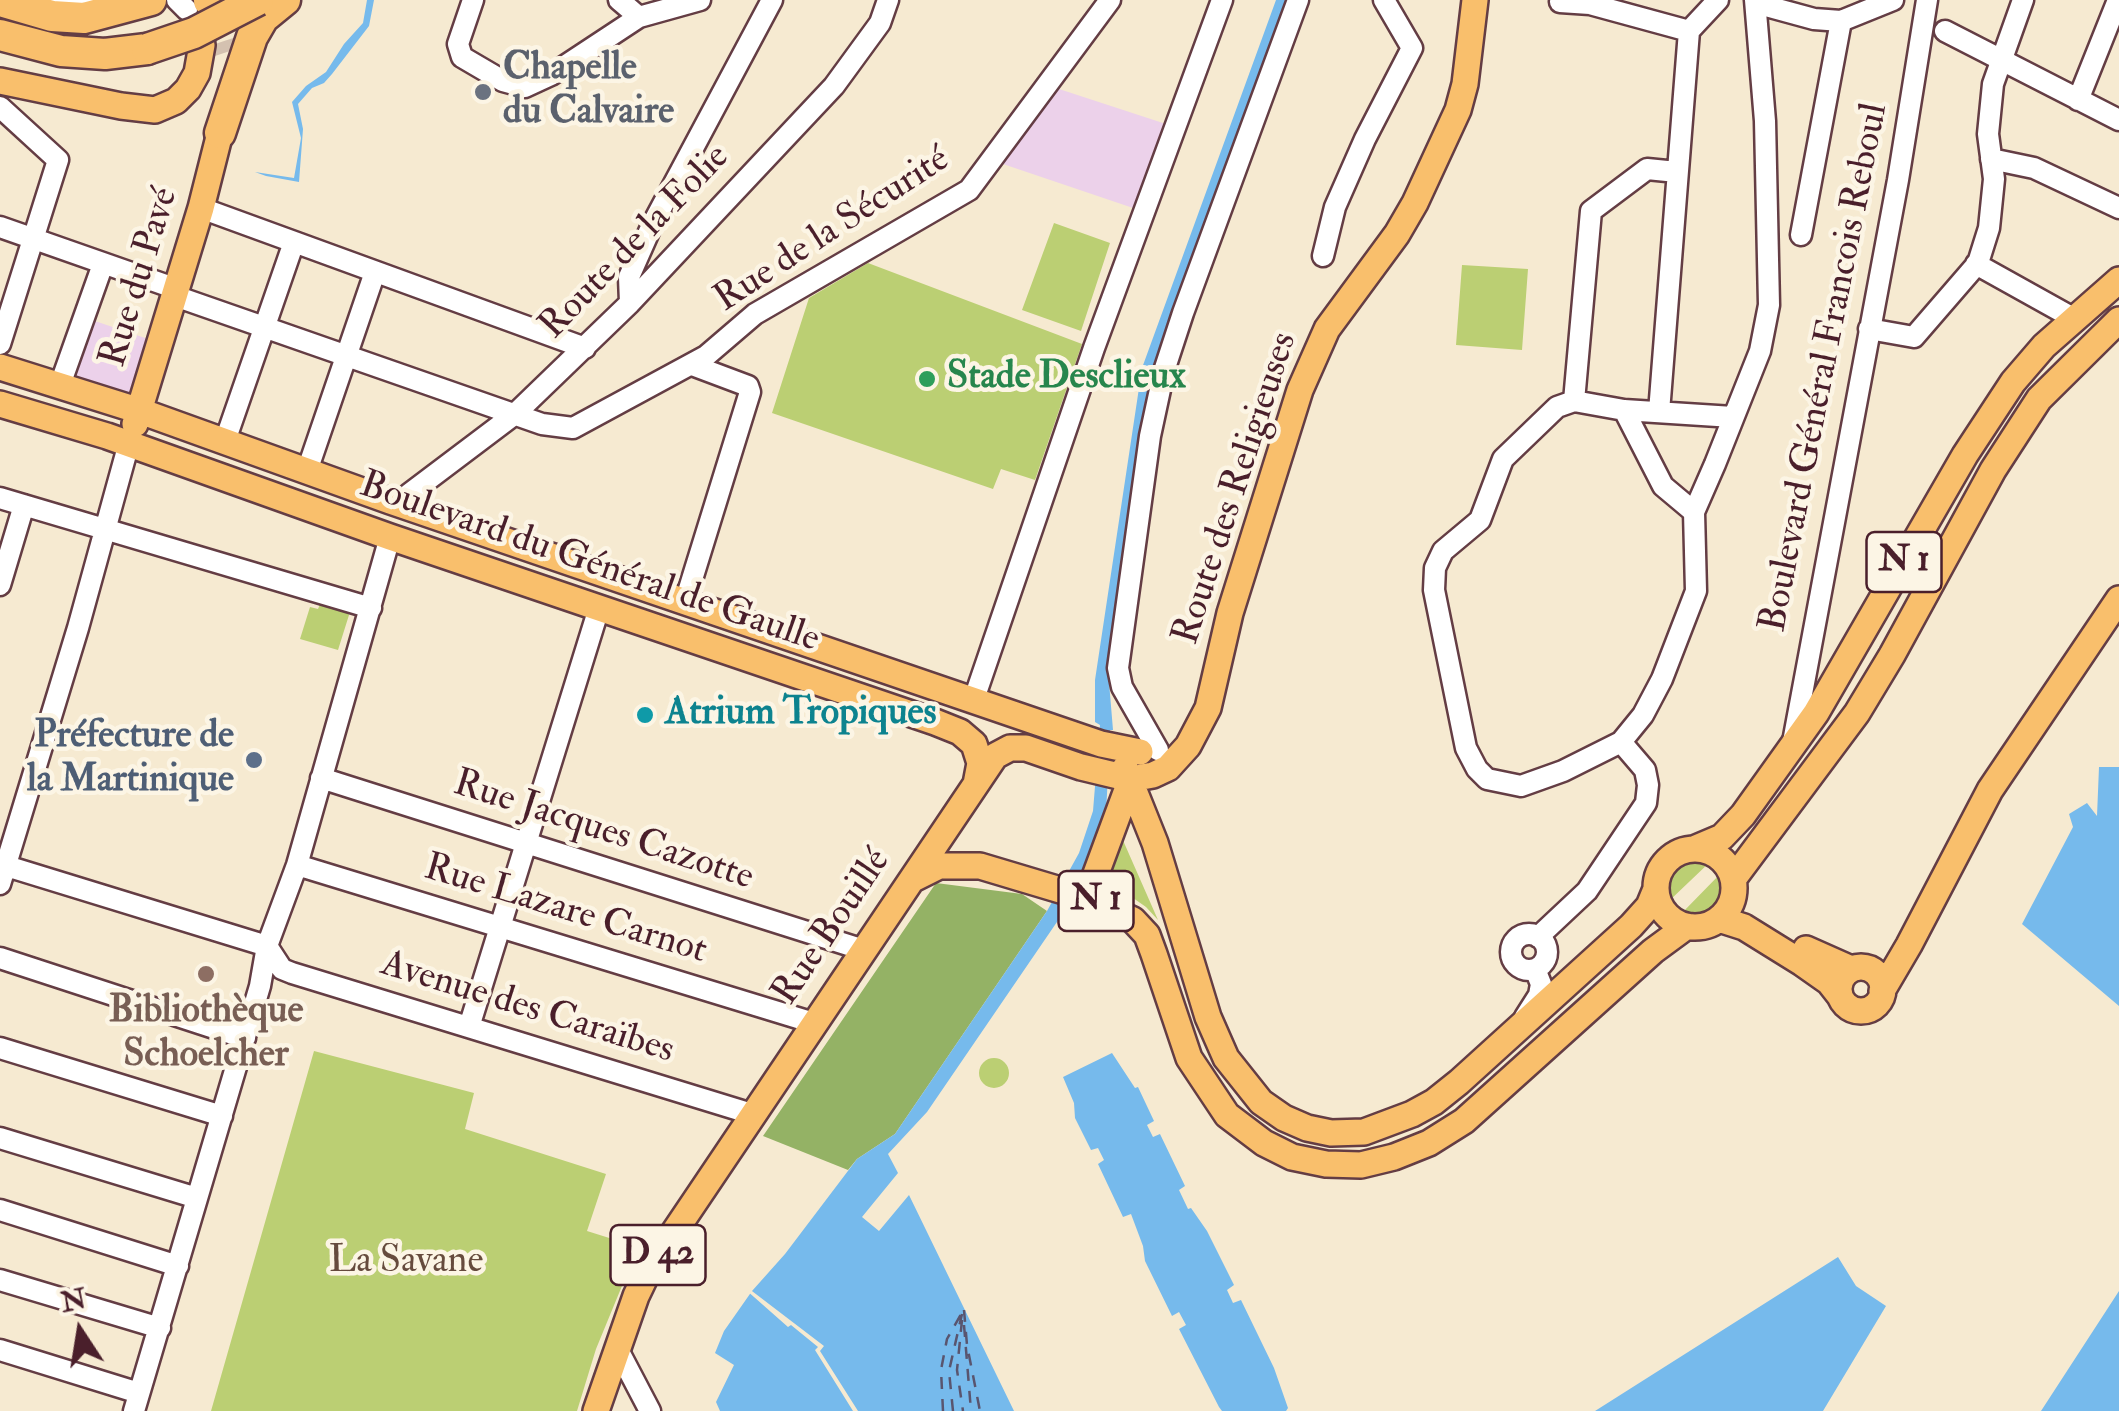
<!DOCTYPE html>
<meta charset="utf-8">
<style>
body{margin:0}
#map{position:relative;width:2119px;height:1411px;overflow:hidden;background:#f6ead1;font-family:"IM FELL Double Pica",serif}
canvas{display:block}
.north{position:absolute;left:30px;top:1281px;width:100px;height:100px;-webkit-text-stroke:8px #fcf5e5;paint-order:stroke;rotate:348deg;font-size:28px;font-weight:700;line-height:40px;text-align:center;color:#4a1f2b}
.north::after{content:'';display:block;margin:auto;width:35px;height:45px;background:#4a1f2b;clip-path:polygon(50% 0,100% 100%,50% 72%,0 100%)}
</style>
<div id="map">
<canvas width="2119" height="1411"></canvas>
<div class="north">N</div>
</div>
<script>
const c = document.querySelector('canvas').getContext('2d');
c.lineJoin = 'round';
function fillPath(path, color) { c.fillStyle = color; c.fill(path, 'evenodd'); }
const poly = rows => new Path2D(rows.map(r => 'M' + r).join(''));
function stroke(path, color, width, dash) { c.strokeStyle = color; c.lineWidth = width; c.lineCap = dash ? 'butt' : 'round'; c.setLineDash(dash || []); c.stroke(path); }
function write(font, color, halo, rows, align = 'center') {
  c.font = font + ' "IM FELL Double Pica",serif'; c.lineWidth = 9; c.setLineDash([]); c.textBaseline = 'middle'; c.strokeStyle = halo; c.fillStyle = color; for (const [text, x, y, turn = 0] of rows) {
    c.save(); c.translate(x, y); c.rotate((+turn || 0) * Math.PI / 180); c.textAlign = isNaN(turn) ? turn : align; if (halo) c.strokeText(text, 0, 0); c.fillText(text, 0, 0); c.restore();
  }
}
const built = poly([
 [1056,88,1166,124,1136,209,1000,163],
 [89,319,154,341,131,406,63,385]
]);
const green = poly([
 [1054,223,1110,243,1081,331,1022,310],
 [868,263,1082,344,1035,480,1001,469,993,489,772,413,809,298],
 [1462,265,1528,269,1522,350,1456,345],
 [321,602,347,610,349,615,338,650,300,639,310,607,318,609],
 [1118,829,1158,920,1146,907,1103,877],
 [1696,856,1711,861,1668,902,1664,890,1668,871,1678,861],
 [1723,871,1728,888,1721,908,1704,919,1680,915],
 [314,1051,474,1093,465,1129,606,1174,587,1231,638,1247,596,1349,577,1411,211,1411],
 '979 1073a15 15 0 1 1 30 0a15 15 0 1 1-30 0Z'
]);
const forest = poly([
 [936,883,1022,894,1047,911,895,1134,857,1159,848,1170,763,1136]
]);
const water = poly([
 [367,0,374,0,369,26,332,74,324,83,312,88,298,104,303,129,299,182,266,176,255,172,294,178,301,138,292,102,306,86,326,72,344,44,363,23],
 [1276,0,1294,0,1198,258,1112,661,1109,682,1113,730,1110,730,1106,815,1090,857,1059,919,927,1112,888,1154,898,1173,862,1217,879,1231,909,1195,1014,1411,720,1411,716,1402,734,1365,715,1353,724,1331,752,1291,785,1254,857,1159,895,1134,1047,911,1079,853,1093,811,1100,725,1095,722,1095,680,1142,368],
 [2099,767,2119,767,2119,1006,2022,924,2073,827,2069,814,2087,803,2097,816],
 [1112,1053,1135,1088,1138,1087,1154,1121,1147,1125,1153,1137,1160,1134,1185,1186,1179,1190,1188,1209,1191,1208,1207,1231,1234,1285,1227,1290,1233,1303,1241,1300,1274,1368,1288,1408,1286,1411,1222,1411,1219,1407,1179,1329,1186,1325,1179,1312,1172,1316,1145,1261,1143,1246,1131,1214,1123,1217,1098,1164,1104,1160,1098,1148,1091,1150,1075,1118,1074,1103,1063,1077],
 [1838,1257,1856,1286,1886,1306,1823,1411,1595,1411],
 [2119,1291,2119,1411,2041,1411]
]);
const pier = poly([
 [748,1288,824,1346,820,1351,858,1411,853,1411,815,1350,818,1347,791,1325,788,1327,754,1297,746,1290]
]);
const ferry = poly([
 [964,1310,967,1345,980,1411],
 [962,1320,957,1370,963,1411],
 [964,1325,971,1411],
 [943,1411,941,1370,947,1339,964,1309],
 [953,1411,949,1371,962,1314]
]);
const highwayTunnel = poly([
 [194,7,216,29,224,53]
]);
const minor = poly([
 [177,0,187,10],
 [473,0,458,44,462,57,503,81,525,87,551,75,639,17,700,0],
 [619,0,639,17],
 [1759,0,1770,7,1814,19,1841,21,1893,0],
 [53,2,68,4,90,0],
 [1560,2,1590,4,1689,31,1718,0],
 [1945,31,2119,120],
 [2078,100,2118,0],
 [0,107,58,160,0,344],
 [1991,159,2034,168,2119,208],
 [201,208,585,348],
 [0,227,177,289],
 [1801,235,1841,21],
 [1323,256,1335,207,1365,139,1412,48,1384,0],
 [1976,264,2073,318],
 [175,296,542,424,573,428,706,356,755,314,969,190,1110,0],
 [630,303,629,277,652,225,772,0],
 [1869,329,1914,337,1978,263,1989,228,1994,179,1988,134,1993,84,2023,0],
 [60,385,103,264],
 [1574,401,1591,211,1647,169,1677,172],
 [1624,410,1663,486,1694,512],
 [1659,412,1689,31],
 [1733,417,1624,410,1574,401,1557,407,1503,459,1480,520,1443,551,1435,568,1434,590,1466,748,1477,769,1487,779,1521,786,1563,771,1621,742,1643,715,1662,679,1696,591,1694,512,1715,464,1760,351,1769,305,1765,121,1755,0],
 [225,441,294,242],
 [307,471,375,272],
 [0,498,371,608],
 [403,505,409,494,515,414,630,303,834,86,880,23,888,0],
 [0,585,24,505],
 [685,602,750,392,748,386,692,365],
 [974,699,1094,348,1222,0],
 [1793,742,1898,180,1927,0],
 [1158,750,1122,687,1118,668,1150,436,1164,371,1183,313,1298,0],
 [321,778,864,950],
 [0,864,267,946],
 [297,865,814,1023],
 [0,884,78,628,129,443],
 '1511 952a18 18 0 1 1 36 0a18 18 0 1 1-36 0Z',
 [1538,937,1587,891,1646,803,1648,785,1645,770,1621,742],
 [267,946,282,969,292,973,752,1114],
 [0,958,245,1038],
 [1525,1017,1539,995,1541,984,1535,969],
 [469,1027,599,608],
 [0,1048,222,1116],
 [0,1138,197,1198],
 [0,1210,178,1266],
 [0,1280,160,1328],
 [617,1348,650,1411],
 [0,1350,139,1393],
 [134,1411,260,986,267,946,297,865,390,537]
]);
const major = poly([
 [0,81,121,106,155,110,176,101,188,89,197,73,202,45],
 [0,367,140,411,390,501,1101,744,1140,752],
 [0,404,107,436,390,537,935,722,960,732,974,744,980,763,976,784],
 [135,424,201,208,220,133],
 [1125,768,1155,843,1208,1017,1226,1058,1261,1102,1284,1118,1307,1128,1331,1133,1364,1132,1412,1114,1434,1102,1459,1082,1631,926,1649,906,1656,889],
 [1696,848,1722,837,1743,815,1816,713,1965,455,2013,382,2044,346,2119,280],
 '1656 888a39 39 0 1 1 78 0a39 39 0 1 1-78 0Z',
 [1734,878,1857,713,1892,655,1993,470,2039,399,2119,320],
 [913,879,939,866,980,866,1087,898,1133,920,1147,935,1154,954,1189,1058,1227,1115,1264,1143,1292,1157,1326,1164,1361,1165,1394,1157,1429,1143,1464,1121,1653,951,1687,926],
 [1087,898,1131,779],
 [1719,919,1744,927,1802,963,1829,982,1840,996],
 [1806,949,1851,969],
 '1839 989a22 22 0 1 1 44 0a22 22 0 1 1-44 0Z',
 [1882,991,1909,945,1990,790,2119,599],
 [596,1411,636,1296,648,1271,995,756,1010,748,1026,748,1081,767,1131,779,1153,775,1168,768,1188,746,1208,708,1230,613,1300,390,1327,329,1397,234,1415,203,1458,110,1465,84,1475,0]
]);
const highway = poly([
 [0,1,52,16,84,18,151,0],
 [209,1,209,0],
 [0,35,61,51,105,54,147,49],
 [220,133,252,37,263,18,285,0]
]);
const highwayBridge = poly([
 [147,49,194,33,258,0]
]);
const markers = [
 [483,92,10,"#6b7280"],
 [927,379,10,"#2e9e5b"],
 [645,715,10,"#0f9aa8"],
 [254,760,10,"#5c6f8a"],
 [206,974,10,"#8d6e63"]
];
const shields = [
 [1904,562,75],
 [1096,901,75],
 [658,1255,95]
];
const shieldNames = [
 ["N 1",1904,562],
 ["N 1",1096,901],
 ["D 42",658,1255]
];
const worshipNames = [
 ["Chapelle",503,70],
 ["du Calvaire",503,114]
];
const streetNames = [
 ["Rue de la Sécurité",833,231,-33],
 ["Route de la Folie",636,243,-46],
 ["Rue du Pavé",141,278,-73],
 ["Boulevard Général Francois Reboul",1826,368,-79],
 ["Route des Religieuses",1237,489,-72],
 ["Boulevard du Général de Gaulle",589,564,19],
 ["Rue Jacques Cazotte",603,832,18],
 ["Rue Lazare Carnot",565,911,17],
 ["Rue Bouillé",833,928,-56],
 ["Avenue des Caraïbes",527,1009,17]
];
const leisureNames = [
 ["Stade Desclieux",947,379]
];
const cultureNames = [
 ["Atrium Tropiques",665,715]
];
const serviceNames = [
 ["Préfecture de",234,738],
 ["la Martinique",234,782]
];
const educationNames = [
 ["Bibliothèque",206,1013],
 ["Schoelcher",206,1057]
];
const parkNames = [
 ["La Savane",406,1263]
];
fillPath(built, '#ecd1ea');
fillPath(green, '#bbcf73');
fillPath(forest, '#94b265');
fillPath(water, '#76baec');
fillPath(pier, '#f6ead1');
stroke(ferry, '#59556f', 2.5, [12, 10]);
stroke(highwayTunnel, '#d4c1b0', 30, [30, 15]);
stroke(minor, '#643d44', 25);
stroke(major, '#643d44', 30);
stroke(highway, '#643d44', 35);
stroke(minor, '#fff', 20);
stroke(major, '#f9bf6c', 25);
stroke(highway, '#f9bf6c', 30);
stroke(highwayBridge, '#643d44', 35, []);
stroke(highwayBridge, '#f9bf6c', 30);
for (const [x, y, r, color] of markers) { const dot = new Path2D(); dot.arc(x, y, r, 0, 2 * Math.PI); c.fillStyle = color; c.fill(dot); stroke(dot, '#fcf5e5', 4); }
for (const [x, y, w] of shields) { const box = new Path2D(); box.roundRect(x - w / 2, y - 30, w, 60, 8); c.fillStyle = '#fcf5e5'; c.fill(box); stroke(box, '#4a1f2b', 2.5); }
write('bold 35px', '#4a1f2b', null, shieldNames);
write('bold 38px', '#5b616d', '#fcf5e5', worshipNames, 'left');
write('38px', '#4a1f2b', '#fcf5e5', streetNames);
write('bold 38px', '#27864d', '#fcf5e5', leisureNames, 'left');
write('bold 38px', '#0d838f', '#fcf5e5', cultureNames, 'left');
write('bold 38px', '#4e5e75', '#fcf5e5', serviceNames, 'right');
write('bold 38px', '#785e54', '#fcf5e5', educationNames);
write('38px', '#664b3d', '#fcf5e5', parkNames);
</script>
